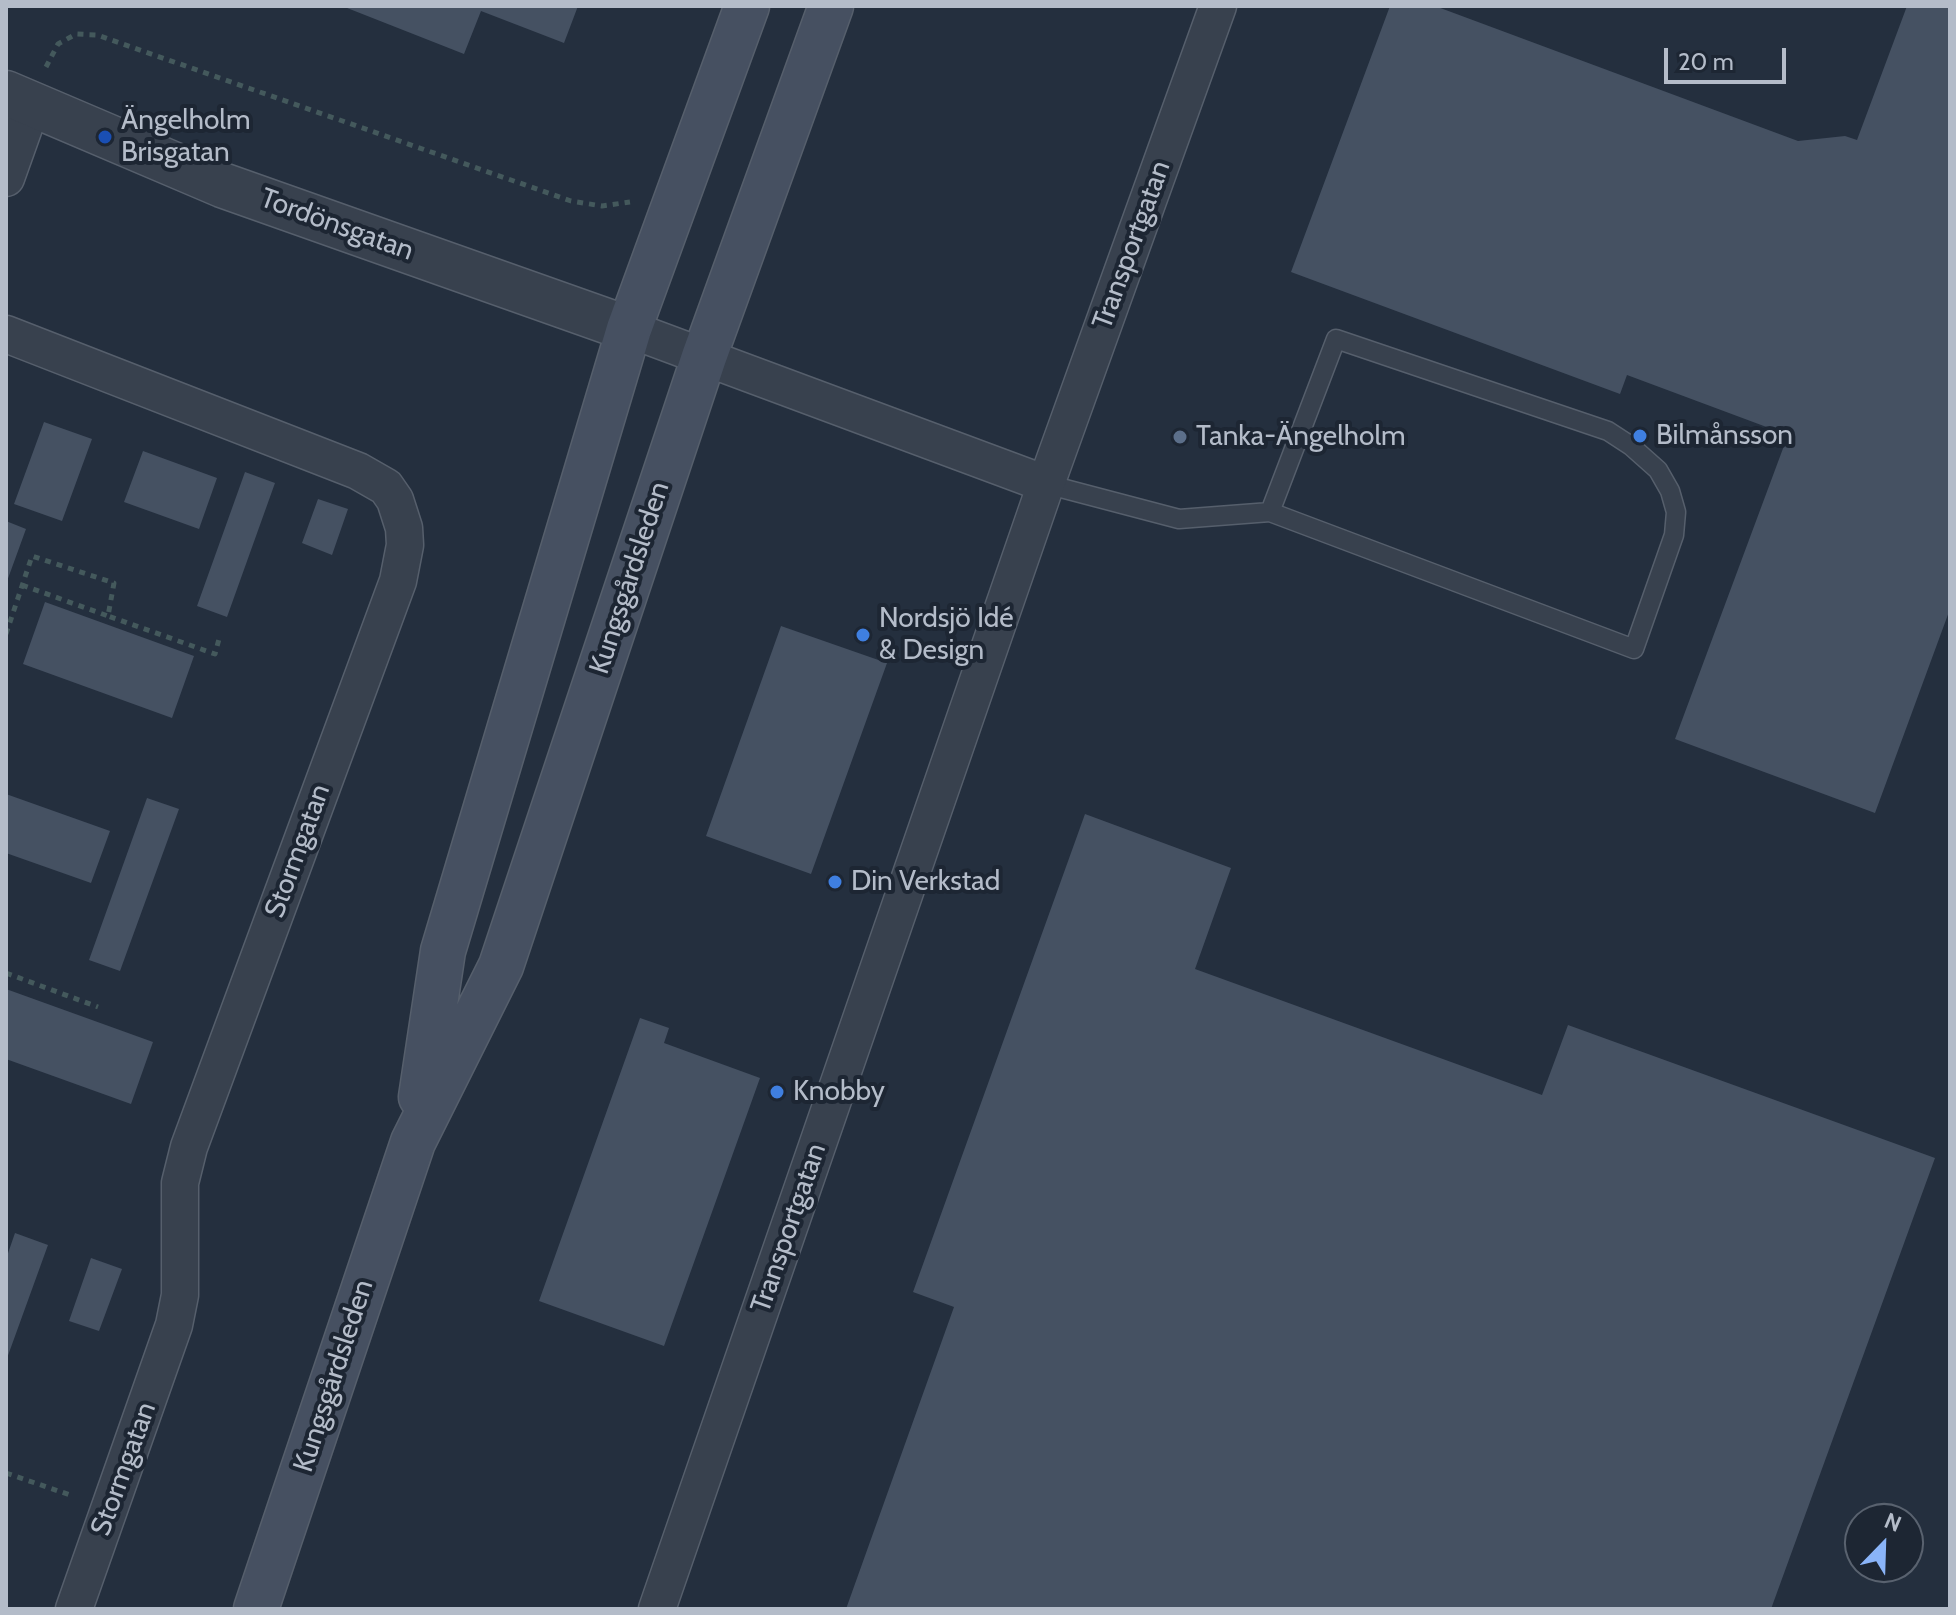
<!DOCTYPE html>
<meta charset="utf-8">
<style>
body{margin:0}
#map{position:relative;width:1956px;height:1615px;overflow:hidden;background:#242f3e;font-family:Cabin,sans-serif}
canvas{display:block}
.frame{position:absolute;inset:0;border:8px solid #b4bcc9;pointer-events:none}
.north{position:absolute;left:1844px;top:1503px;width:80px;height:80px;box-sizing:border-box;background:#1d2633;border:2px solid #59626f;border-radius:50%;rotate:23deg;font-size:22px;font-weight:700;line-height:32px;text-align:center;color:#b4bcc9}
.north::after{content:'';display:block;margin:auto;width:28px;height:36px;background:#8ab4f8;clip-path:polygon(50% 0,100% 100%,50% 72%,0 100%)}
.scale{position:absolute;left:1664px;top:48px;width:122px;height:36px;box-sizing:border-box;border:4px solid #b4bcc9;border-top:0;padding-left:10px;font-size:24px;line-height:28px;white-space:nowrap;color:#b4bcc9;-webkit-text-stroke:6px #1d2633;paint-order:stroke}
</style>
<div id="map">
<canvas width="1956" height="1615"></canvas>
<div class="frame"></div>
<div class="north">N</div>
<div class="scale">20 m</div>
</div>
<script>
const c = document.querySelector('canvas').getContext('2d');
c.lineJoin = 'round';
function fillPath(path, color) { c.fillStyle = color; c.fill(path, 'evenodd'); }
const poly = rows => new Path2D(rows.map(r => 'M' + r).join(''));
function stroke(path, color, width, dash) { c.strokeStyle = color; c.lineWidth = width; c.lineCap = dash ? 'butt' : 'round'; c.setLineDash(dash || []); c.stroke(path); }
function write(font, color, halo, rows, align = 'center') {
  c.font = font + ' Cabin,sans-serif'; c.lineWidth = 8; c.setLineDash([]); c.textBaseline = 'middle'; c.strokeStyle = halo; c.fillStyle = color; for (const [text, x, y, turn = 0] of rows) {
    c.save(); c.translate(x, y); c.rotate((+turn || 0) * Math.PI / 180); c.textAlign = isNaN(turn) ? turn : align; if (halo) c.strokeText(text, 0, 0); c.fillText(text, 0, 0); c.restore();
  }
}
const building = poly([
 [342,6,578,6,564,43,481,11,464,54],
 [1390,6,1435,6,1798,141,1845,136,1857,140,1907,6,1950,6,1950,609,1875,813,1675,739,1788,435,1627,375,1620,394,1291,272],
 [44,422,92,439,62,521,14,504],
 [143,451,217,478,199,529,124,502],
 [245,472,275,483,227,617,197,606],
 [318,499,348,509,332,555,302,543],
 [6,521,26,529,6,584],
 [45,602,194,656,172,718,23,664],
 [781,626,887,663,811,874,706,836],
 [6,794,110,831,91,883,6,853],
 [147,798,179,809,120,971,89,960],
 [1085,814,1231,868,1195,969,1542,1095,1568,1025,1935,1158,1771,1609,846,1609,954,1307,913,1292],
 [6,989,153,1042,131,1104,6,1059],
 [640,1018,669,1028,664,1043,760,1078,664,1346,539,1301],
 [15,1233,48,1245,6,1361,6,1259],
 [91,1258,122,1269,99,1331,69,1321]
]);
const path = poly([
 [46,67,58,44,76,34,97,35,571,201,602,206,630,202],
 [22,585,108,616],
 [6,634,32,556,114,583,108,616,215,654,219,639],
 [6,973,98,1007],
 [6,1473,73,1496]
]);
const service = poly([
 [1046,484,1179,519,1270,512,1634,649,1674,535,1676,512,1670,491,1658,470,1631,446,1608,431,1336,339,1270,512]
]);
const minor = poly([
 [6,178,32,105],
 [629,329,1046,484],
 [6,334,358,471,386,487,395,500,404,528,405,545,398,581,189,1147,180,1183,180,1295,174,1325,74,1609],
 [657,1609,1046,484,1218,6]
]);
const tertiary = poly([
 [6,93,222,185,629,329]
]);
const secondary = poly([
 [421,1097,443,951,629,329,747,6],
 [256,1609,413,1142,501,966,704,357,831,6]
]);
const markers = [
 [105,137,8,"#1a4fb4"],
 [1640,436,8,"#3f7fe0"],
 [1180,437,8,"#5c6f8a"],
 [863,635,8,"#3f7fe0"],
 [835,882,8,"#3f7fe0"],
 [777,1092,8,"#3f7fe0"]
];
const poiNames = [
 ["Ängelholm",121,121],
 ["Brisgatan",121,153],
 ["Bilmånsson",1656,436],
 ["Tanka-Ängelholm",1196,437],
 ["Nordsjö Idé",879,619],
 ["& Design",879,651],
 ["Din Verkstad",851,882],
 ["Knobby",793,1092]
];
const streetNames = [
 ["Tordönsgatan",337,225,20],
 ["Transportgatan",1132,245,-70],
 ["Kungsgårdsleden",630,578,-72],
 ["Stormgatan",298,851,-70],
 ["Transportgatan",789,1228,-71],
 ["Kungsgårdsleden",334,1376,-72],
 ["Stormgatan",124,1469,-70]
];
fillPath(building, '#455162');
stroke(service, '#565f6c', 21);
stroke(minor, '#565f6c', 39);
stroke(tertiary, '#565f6c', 47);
stroke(secondary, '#565f6c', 47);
stroke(path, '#44595c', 5, [6, 6]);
stroke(service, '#38414e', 18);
stroke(minor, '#38414e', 36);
stroke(tertiary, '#38414e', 44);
stroke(secondary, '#465061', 44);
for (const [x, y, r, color] of markers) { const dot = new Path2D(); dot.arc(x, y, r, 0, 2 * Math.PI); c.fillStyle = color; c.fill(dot); stroke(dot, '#1d2633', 3); }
write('28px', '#b4bcc9', '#1d2633', poiNames, 'left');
write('28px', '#b4bcc9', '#1d2633', streetNames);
</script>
